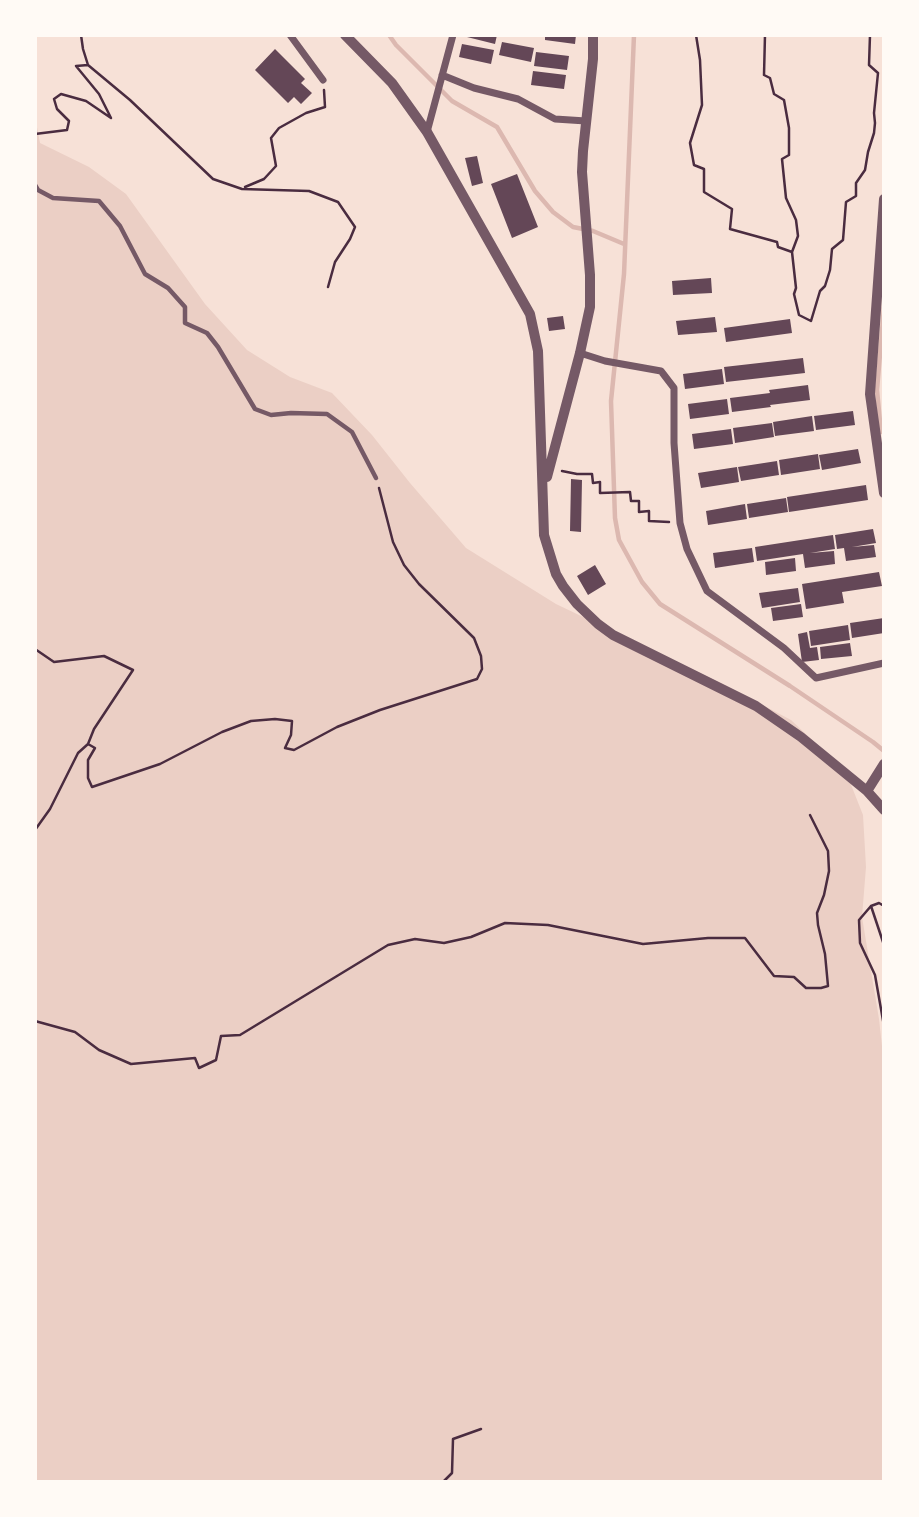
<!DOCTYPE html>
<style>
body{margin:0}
#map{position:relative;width:919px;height:1517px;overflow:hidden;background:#f7e1d7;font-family:"Roboto Condensed",sans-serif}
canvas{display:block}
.frame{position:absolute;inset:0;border:37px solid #fffaf5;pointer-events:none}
</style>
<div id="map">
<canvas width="919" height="1517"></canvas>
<div class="frame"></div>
</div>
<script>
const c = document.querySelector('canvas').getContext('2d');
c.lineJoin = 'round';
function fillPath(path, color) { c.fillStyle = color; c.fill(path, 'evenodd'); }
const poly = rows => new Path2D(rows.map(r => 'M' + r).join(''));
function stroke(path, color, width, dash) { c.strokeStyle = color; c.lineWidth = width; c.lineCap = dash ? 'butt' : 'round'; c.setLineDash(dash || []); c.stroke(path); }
const green = poly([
 [35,117,40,143,89,167,126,194,205,304,247,350,290,377,332,393,372,435,410,483,466,548,556,604,723,684,791,720,846,772,863,815,866,867,862,917,879,1019,884,1064,884,1482,35,1482]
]);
const stream = poly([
 [389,35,396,45,452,101,497,127,535,191,553,212,573,227,593,231,624,244],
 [634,35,624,274,611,401,615,518,619,540,642,582,660,604,790,686,873,742,884,751],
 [881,432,877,390,884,307]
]);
const building = poly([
 [459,35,497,35,495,44],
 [545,35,576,35,575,44,545,40],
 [502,42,534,48,531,62,499,55],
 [462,44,494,50,491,64,459,57],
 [275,49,305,79,301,83,312,93,301,104,294,97,288,103,255,70],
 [536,52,569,56,567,70,534,66],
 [533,71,566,75,564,89,531,85],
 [477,156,483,183,472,186,465,158],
 [517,174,538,227,512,238,491,184],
 [711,278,712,293,673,295,672,281],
 [563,316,565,329,549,331,547,318],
 [715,317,717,332,678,335,676,321],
 [790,319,792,333,726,342,724,328],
 [803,358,805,373,726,382,724,367],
 [722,369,724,384,685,389,683,374],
 [808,385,810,400,770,405,771,407,732,412,730,398,770,393,769,390],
 [727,399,729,414,690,419,688,404],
 [853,411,855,425,816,430,814,416],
 [812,416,814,431,775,436,773,422],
 [772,423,774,437,735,443,733,428],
 [731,429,733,444,694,449,692,434],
 [858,449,861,463,822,470,819,455],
 [818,454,820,469,781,475,779,460],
 [777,461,779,475,741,481,738,467],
 [737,467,739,482,701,488,698,473],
 [571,479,582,480,581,532,570,531],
 [866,485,868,500,789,512,787,497],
 [786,498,788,512,749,518,747,504],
 [745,504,747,519,708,525,706,511],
 [873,529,876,543,852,547,874,545,876,557,846,561,844,548,837,549,835,535],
 [833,535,835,549,810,553,834,551,835,564,805,568,803,554,757,561,755,547],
 [752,548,754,562,715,568,713,553],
 [795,558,796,571,766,575,765,562],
 [595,565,606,584,588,595,577,576],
 [879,572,882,586,842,592,844,603,806,609,802,584],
 [798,588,800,602,762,608,759,593],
 [801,604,803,617,773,621,771,608],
 [884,618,884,633,852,638,850,623],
 [848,625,850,640,811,646,809,631],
 [807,632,810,648,817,647,819,660,802,662,798,634],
 [850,643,852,656,821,659,820,647]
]);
const path = poly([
 [696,35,700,60,702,105,690,143,694,165,704,169,704,192,732,209,730,229,777,242,778,247,792,252],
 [765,35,764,75,770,78,774,94,784,100,789,128,789,155,782,159,786,198,796,220,798,236,792,252,796,288,794,294,799,315,811,321,820,291,825,286,830,270,832,249,843,240,846,202,856,196,856,183,865,170,868,152,874,133,875,123,874,113,878,73,869,65,870,35],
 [88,65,130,100,213,179,242,189,309,191,338,202,355,227,350,239,335,262,328,287],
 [35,134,67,130,69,121,57,109,54,99,61,94,86,101,111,118,99,94,76,66,88,65,83,49,81,35],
 [245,187,264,179,276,166,271,138,279,128,306,113,325,107,324,90],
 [562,471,577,474,592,474,593,483,600,482,600,493,630,492,631,501,639,501,639,512,649,511,649,521,669,522],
 [35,649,54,662,104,656,133,670,94,729,88,744,95,748,88,760,88,778,92,787,160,764,222,732,251,721,275,719,292,721,291,735,285,748,294,750,337,727,380,710,477,679,482,669,481,656,474,638,419,584,404,565,393,542,379,488],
 [35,830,50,809,78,753,88,744],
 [871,906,859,920,860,943,875,975,884,1026],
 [884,906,879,903,871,906,884,945],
 [35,1021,75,1032,99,1050,131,1064,195,1058,199,1068,216,1060,221,1036,240,1035,388,945,415,939,444,943,471,937,505,923,548,925,643,944,708,938,745,938,774,976,794,977,806,988,821,988,828,986,825,954,818,925,817,913,824,895,829,871,828,851,810,815],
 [443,1482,452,1473,453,1439,481,1429]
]);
const service = poly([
 [35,185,38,190,53,198,99,201,120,226,145,274,168,288,185,307,185,323,207,333,218,347,255,409,271,415,291,413,327,414,352,432,376,478]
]);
const minor = poly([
 [290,35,323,80],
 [442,75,474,88,518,99,555,119,586,121],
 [427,132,453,35],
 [580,353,605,361,661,371,674,388,674,443,680,523,687,549,707,591,784,648,816,678,884,663]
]);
const tertiary = poly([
 [345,35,392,83,427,132,530,314,538,351,544,535,556,574,563,586,577,604,598,624,613,635,756,706,801,737,867,791,884,810],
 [884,199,870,394,884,493],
 [547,477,580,353,590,307,590,275,582,172,583,151,593,59,593,35],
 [867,791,884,764]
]);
fillPath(green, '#ebcfc5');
stroke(stream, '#dcb8b0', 4.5);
fillPath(building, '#644757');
stroke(path, '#4a2c40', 2.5);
stroke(service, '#755966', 4.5);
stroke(minor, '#755966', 7);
stroke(tertiary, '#755966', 10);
</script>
